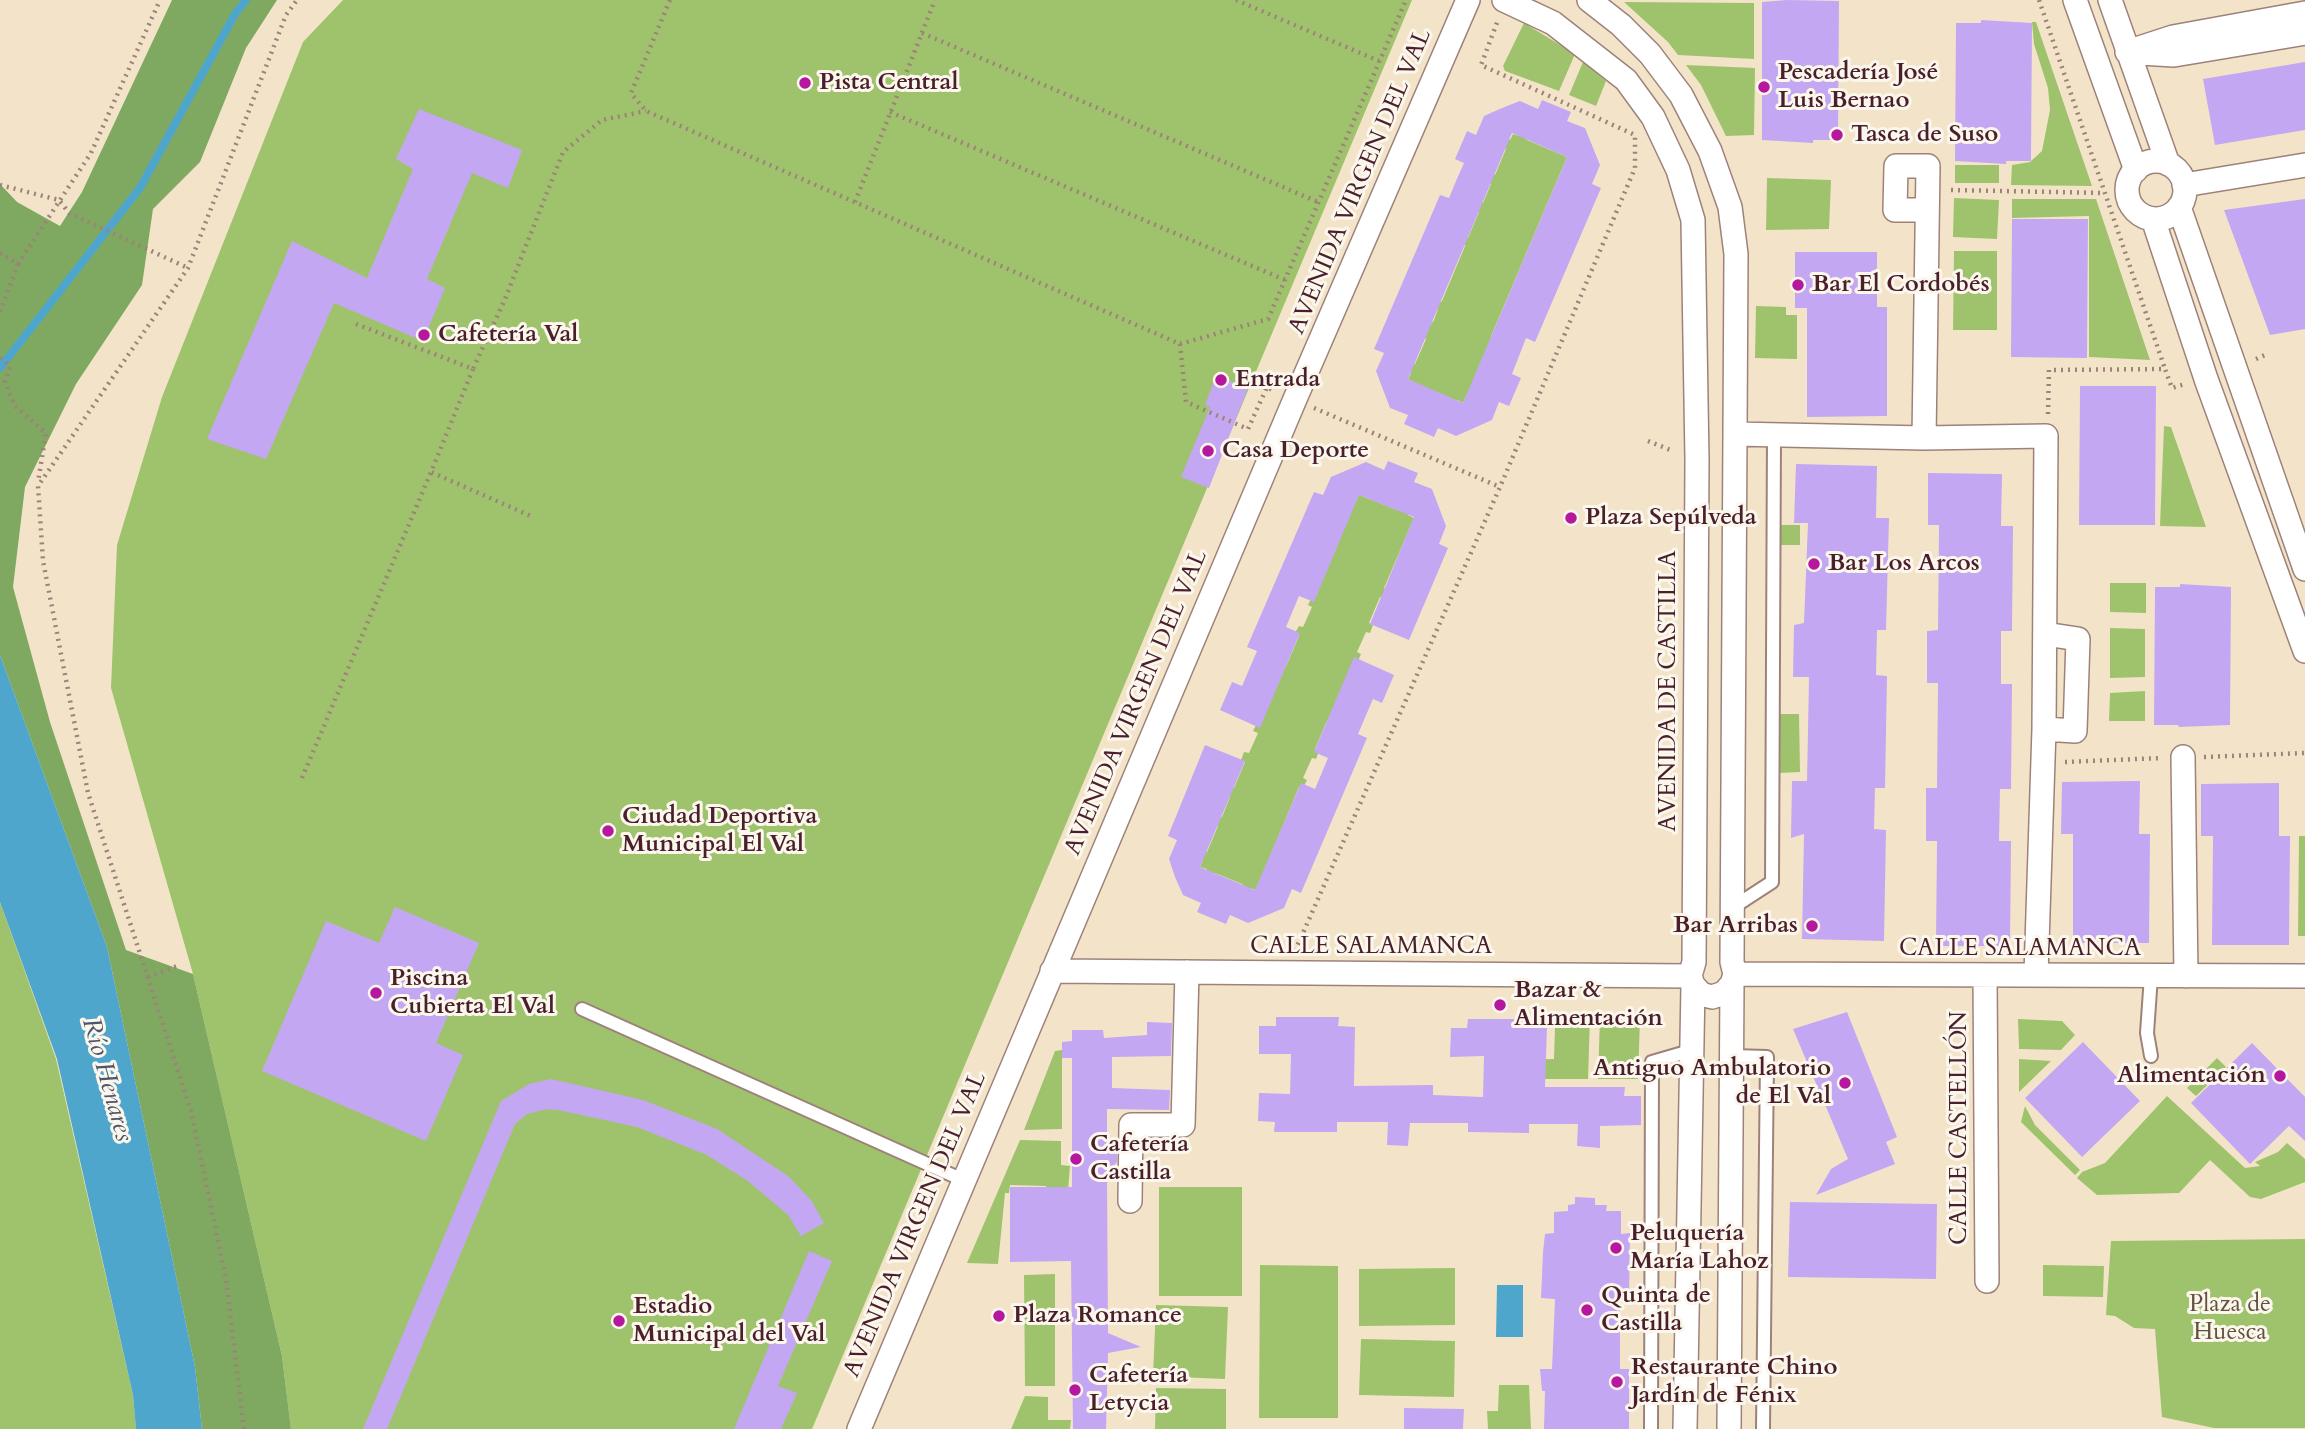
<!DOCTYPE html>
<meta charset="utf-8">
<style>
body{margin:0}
canvas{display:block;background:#f3e4c9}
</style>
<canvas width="2305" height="1429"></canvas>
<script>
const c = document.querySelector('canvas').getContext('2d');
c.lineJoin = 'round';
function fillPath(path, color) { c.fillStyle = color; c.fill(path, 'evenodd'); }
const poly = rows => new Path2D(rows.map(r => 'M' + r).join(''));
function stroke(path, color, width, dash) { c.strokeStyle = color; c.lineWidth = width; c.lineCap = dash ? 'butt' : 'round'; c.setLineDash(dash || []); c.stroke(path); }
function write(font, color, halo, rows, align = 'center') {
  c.font = font + ' Cardo,serif'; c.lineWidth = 6; c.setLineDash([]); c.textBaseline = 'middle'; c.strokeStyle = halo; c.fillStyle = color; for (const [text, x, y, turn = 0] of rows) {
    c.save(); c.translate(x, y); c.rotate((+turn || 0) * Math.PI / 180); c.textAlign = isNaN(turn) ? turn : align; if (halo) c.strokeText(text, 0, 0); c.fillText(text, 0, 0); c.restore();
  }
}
const green = poly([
 [343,0,1412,0,812,1429,291,1429,282,1356,193,974,111,688,117,545,162,397,303,42],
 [1624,2,1754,3,1754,59,1678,55,1668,42],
 [2032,22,2036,22,2092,186,2011,185,2012,165,2030,162,2042,151,2050,110,2048,88,2034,44],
 [1524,23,1575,54,1559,91,1505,71,1503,66],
 [1583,62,1606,81,1596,106,1569,95],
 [1686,65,1755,68,1754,135,1726,136,1701,85],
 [1520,132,1527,140,1567,157,1492,334,1470,398,1466,396,1463,403,1457,400,1455,404,1408,379,1411,373,1407,371,1410,363,1415,364,1426,339,1422,336,1434,320,1438,309,1434,307,1442,301,1465,246,1464,236,1468,238,1479,212,1476,210,1479,202,1483,203,1491,184,1487,182,1491,173,1495,175,1506,149,1502,147,1506,139,1510,140,1513,134,1519,136],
 [1955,165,1999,165,1999,183,1955,183],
 [1767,178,1831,180,1829,229,1766,230],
 [1954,198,1999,200,1997,239,1953,237],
 [2012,199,2096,199,2150,360,2089,357,2089,216,2012,218],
 [1954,251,1997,251,1997,330,1953,330],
 [1756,306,1786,307,1786,315,1797,315,1797,359,1755,358],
 [2164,426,2171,427,2206,527,2160,526],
 [1359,495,1400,511,1409,511,1408,515,1414,518,1384,588,1388,591,1384,598,1380,597,1369,623,1373,625,1370,633,1366,632,1357,652,1361,654,1358,661,1326,723,1315,749,1319,751,1316,759,1312,758,1303,778,1307,780,1303,788,1299,787,1256,890,1250,888,1248,892,1242,884,1215,873,1213,877,1205,874,1207,869,1200,867,1203,860,1200,859,1203,850,1207,852,1218,826,1214,824,1218,815,1222,817,1230,797,1226,794,1230,786,1234,788,1245,762,1241,760,1244,752,1249,753,1258,733,1253,731,1288,662,1299,636,1295,633,1299,626,1303,627,1312,607,1308,605],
 [1780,525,1800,525,1800,545,1780,545],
 [2110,583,2146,583,2146,613,2110,612],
 [2110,628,2145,629,2145,677,2110,678],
 [2145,691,2145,721,2109,721,2110,693],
 [1778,714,1799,714,1800,772,1779,773],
 [2299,836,2305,836,2305,936,2298,936],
 [0,902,56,1059,133,1395,136,1429,0,1429],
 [1543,1017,1590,1017,1588,1079,1521,1079,1522,1060,1554,1059,1555,1027,1543,1026],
 [1600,1018,1640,1019,1638,1079,1598,1079],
 [2018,1019,2062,1021,2075,1035,2061,1050,2019,1049],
 [1062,1050,1062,1129,1024,1130,1055,1051],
 [2217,1058,2226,1067,2196,1096,2187,1088],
 [2019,1059,2051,1061,2019,1092],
 [2167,1096,2245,1168,2260,1166,2255,1162,2278,1152,2287,1143,2305,1159,2305,1182,2261,1199,2250,1197,2210,1160,2179,1193,2097,1195,2077,1178,2082,1172,2105,1163],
 [2025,1106,2035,1125,2080,1170,2075,1175,2021,1122],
 [1020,1140,1061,1141,1061,1165,1070,1166,1067,1203,1046,1211,1046,1186,1010,1185,1009,1193,1005,1193,998,1264,967,1263],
 [1159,1187,1242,1187,1242,1296,1159,1296],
 [2305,1239,2305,1428,2214,1428,2162,1417,2155,1329,2134,1328,2115,1316,2106,1315,2111,1241],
 [1260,1265,1338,1266,1338,1418,1259,1418],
 [2043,1265,2104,1266,2103,1297,2043,1296],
 [1455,1268,1455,1325,1359,1326,1359,1269],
 [1055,1274,1055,1386,1025,1386,1024,1275],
 [1156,1305,1228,1307,1225,1379,1153,1376],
 [1361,1339,1455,1341,1454,1397,1359,1395],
 [1499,1385,1529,1385,1531,1429,1488,1429,1487,1411,1498,1411],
 [1156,1388,1226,1389,1226,1429,1155,1429],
 [1025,1396,1048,1397,1048,1420,1071,1420,1070,1429,1011,1429]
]);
const forest = poly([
 [172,0,277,0,246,48,200,162,153,209,142,285,76,384,25,487,13,587,50,722,126,950,193,974,282,1356,291,1429,202,1429,195,1367,107,947,0,655,0,184,17,202,60,226,82,192]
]);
const water = poly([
 [0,655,107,947,195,1367,202,1429,136,1429,133,1395,57,1059,0,902],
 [1497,1285,1523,1285,1523,1337,1496,1337]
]);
const stream = poly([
 [0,368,140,188,235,14,246,0]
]);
const building = poly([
 [1787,0,1839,1,1838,140,1813,140,1813,143,1762,140,1762,2],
 [1981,20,2032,23,2031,161,2006,161,2006,164,1955,161,1956,23,1981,23],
 [2305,62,2305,130,2215,145,2203,79],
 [1542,100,1571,112,1567,121,1585,128,1600,165,1592,184,1601,188,1535,342,1526,338,1512,374,1521,378,1509,406,1499,402,1492,420,1456,436,1438,428,1434,437,1404,424,1408,415,1390,408,1376,371,1384,353,1374,349,1440,195,1449,198,1456,181,1464,163,1455,159,1467,131,1476,135,1484,116,1502,108,1520,101,1538,109],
 [1512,133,1567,157,1463,403,1408,379],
 [419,109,522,150,508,188,472,173,427,279,445,288,423,341,334,303,266,459,207,439,292,241,367,278,413,169,396,159],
 [2305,199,2305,329,2270,335,2224,210],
 [2012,219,2088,219,2087,358,2011,357],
 [1795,252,1877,252,1877,307,1887,307,1887,416,1807,417,1807,308,1795,308],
 [1216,376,1248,388,1209,488,1181,477,1210,407,1205,405],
 [2080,386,2156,386,2155,525,2079,525],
 [1388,461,1418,473,1414,482,1432,489,1446,526,1439,544,1448,548,1409,640,1370,624,1414,517,1359,495,1314,602,1299,596,1286,627,1300,633,1260,728,1220,710,1232,682,1242,686,1257,651,1247,647,1314,492,1323,495,1331,477,1366,462,1384,470],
 [1796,464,1877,466,1876,518,1889,518,1886,630,1877,630,1876,675,1887,676,1885,788,1875,788,1874,829,1886,830,1884,941,1802,939,1804,834,1791,838,1792,781,1807,781,1809,677,1793,677,1794,625,1804,623,1808,523,1794,523],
 [1928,473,2002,474,2001,526,2013,526,2012,631,2001,631,2001,684,2012,684,2011,789,2000,789,1999,841,2011,841,2010,946,1936,946,1937,841,1926,841,1926,788,1937,788,1938,683,1927,683,1927,631,1938,630,1939,525,1928,525],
 [2180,584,2231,587,2230,725,2179,727,2178,725,2154,725,2155,587,2180,587],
 [1354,657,1394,675,1382,703,1373,699,1358,734,1367,738,1301,893,1292,889,1284,908,1248,923,1230,915,1226,924,1197,912,1201,903,1183,895,1175,877,1169,859,1177,840,1168,836,1205,745,1245,761,1200,867,1255,890,1301,783,1315,789,1328,758,1314,752],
 [2140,781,2139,834,2150,834,2149,943,2073,943,2073,834,2061,834,2062,782],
 [2279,783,2279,836,2290,836,2289,945,2212,945,2213,836,2201,836,2201,784],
 [395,907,479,943,436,1043,463,1055,426,1141,262,1071,326,921,379,943],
 [1847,1012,1897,1137,1886,1142,1895,1164,1816,1195,1831,1169,1848,1159,1793,1029],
 [1276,1017,1339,1017,1338,1026,1355,1027,1354,1086,1433,1085,1433,1095,1483,1097,1484,1056,1450,1057,1451,1028,1467,1028,1468,1019,1529,1019,1528,1028,1547,1027,1545,1087,1625,1087,1624,1096,1641,1096,1641,1125,1600,1126,1600,1148,1577,1146,1578,1124,1529,1124,1529,1133,1468,1132,1468,1123,1410,1123,1408,1146,1387,1145,1388,1122,1337,1122,1337,1132,1274,1132,1275,1122,1258,1121,1259,1093,1290,1094,1291,1054,1259,1054,1259,1026,1276,1026],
 [1147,1022,1172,1023,1171,1056,1112,1057,1112,1088,1170,1090,1169,1110,1107,1109,1107,1142,1117,1150,1117,1162,1107,1174,1108,1333,1141,1347,1108,1353,1106,1429,1073,1429,1071,1261,1010,1262,1010,1187,1072,1187,1072,1058,1062,1058,1062,1042,1072,1041,1072,1030,1103,1030,1104,1038,1147,1035],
 [2083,1042,2140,1101,2082,1157,2025,1098],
 [2252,1043,2305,1097,2305,1141,2289,1126,2250,1164,2191,1103],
 [551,1079,643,1100,717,1129,788,1176,811,1200,824,1223,801,1236,788,1215,748,1181,707,1155,637,1127,558,1110,547,1109,527,1114,515,1124,387,1429,363,1429,501,1101,529,1084],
 [1575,1197,1595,1198,1595,1205,1607,1205,1606,1211,1621,1211,1621,1234,1630,1233,1629,1299,1620,1299,1620,1369,1629,1369,1629,1429,1544,1429,1545,1391,1542,1391,1540,1369,1552,1369,1555,1299,1541,1298,1543,1252,1545,1234,1554,1233,1554,1212,1568,1211,1568,1205,1575,1204],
 [1790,1202,1937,1204,1936,1279,1788,1277],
 [809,1251,832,1261,778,1386,797,1393,781,1429,734,1429],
 [1404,1408,1464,1409,1463,1429,1404,1429]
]);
const path = poly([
 [670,0,631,93,646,111,1180,344,1186,402,1248,429,1267,387,1274,391],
 [1236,0,1379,61],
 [2039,0,2165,369],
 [922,33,1318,202],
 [890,112,1285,280],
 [0,185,59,200,69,213,188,268],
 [1951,190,2104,193],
 [855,202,935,0],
 [0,253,18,264,0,312],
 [18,264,91,153,160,0],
 [356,324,473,369,505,299,563,152,602,120,646,111],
 [1180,344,1268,319,1406,0],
 [0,358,10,366,5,382,15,406,46,433,38,482],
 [2256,359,2265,355],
 [473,369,431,472,531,516],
 [1314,408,1500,487],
 [2048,414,2049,370,2165,369,2172,388,2185,384],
 [1648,441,1673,451],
 [2204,757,2305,753],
 [2065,762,2161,758],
 [302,778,431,472],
 [1295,951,1500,487,1635,168,1635,135,1481,65,1498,20],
 [148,977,180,965],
 [244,1429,226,1279,191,1111,88,793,43,561,38,486,188,268,286,15,297,0]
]);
const lane = poly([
 [1732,908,1772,882,1774,434],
 [2151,976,2147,1033,2151,1056],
 [582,1009,963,1180],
 [1732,1056,1767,1057,1763,1429],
 [1651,1429,1652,1062,1690,1051]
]);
const street = poly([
 [1504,0,1553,23,1626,80,1653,117,1678,170,1693,220,1697,460,1694,962,1690,976,1693,985,1685,1429],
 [1589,0,1621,25,1650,54,1681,95,1710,151,1730,207,1736,254,1732,962,1735,974,1732,984,1729,1429],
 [2075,0,2136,170],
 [2110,0,2168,164],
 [2127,52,2173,37,2305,13],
 [2140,53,2174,55,2305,33],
 '2127 190a29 29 0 1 1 58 0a29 29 0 1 1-58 0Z',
 [2184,185,2305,165],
 [2179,207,2305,569],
 [2153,219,2206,379,2305,651],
 [1735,434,1924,438,2046,436,2044,729,2075,731,2078,639,2045,634],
 [1924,438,1928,166,1896,166,1895,210,1927,210],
 [2183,757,2186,976],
 [1052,971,1690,976],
 [1735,974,2305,976],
 [2036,974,2044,729],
 [1985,975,1987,1281],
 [1693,985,1701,994,1712,997,1724,993,1732,984],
 [1130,1201,1131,1125,1183,1125,1187,972],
 [859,1429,1295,399,1468,0]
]);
const markers = [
 [805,83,7,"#b5179e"],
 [1764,87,7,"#b5179e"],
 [1837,135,7,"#b5179e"],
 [1798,285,7,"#b5179e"],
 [424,335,7,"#b5179e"],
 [1221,380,7,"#b5179e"],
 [1208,451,7,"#b5179e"],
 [1571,518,7,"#b5179e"],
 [1814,564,7,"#b5179e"],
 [608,831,7,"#b5179e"],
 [1812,926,7,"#b5179e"],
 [376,993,7,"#b5179e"],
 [1500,1005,7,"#b5179e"],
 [2280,1076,7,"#b5179e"],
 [1845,1083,7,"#b5179e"],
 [1076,1159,7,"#b5179e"],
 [1616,1248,7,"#b5179e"],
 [1587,1310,7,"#b5179e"],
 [999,1316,7,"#b5179e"],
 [619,1321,7,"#b5179e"],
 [1617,1382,7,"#b5179e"],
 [1075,1390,7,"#b5179e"]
];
const poiNames = [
 ["Pescadería José",1778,73],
 ["Luis Bernao",1778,101],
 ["Pista Central",819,83],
 ["Tasca de Suso",1851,135],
 ["Bar El Cordobés",1812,285],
 ["Cafetería Val",438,335],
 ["Entrada",1235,380],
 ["Casa Deporte",1222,451],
 ["Plaza Sepúlveda",1585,518],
 ["Bar Los Arcos",1828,564],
 ["Ciudad Deportiva",622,817],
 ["Municipal El Val",622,845],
 ["Bar Arribas",1798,926,"right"],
 ["Piscina",390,979],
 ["Cubierta El Val",390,1007],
 ["Bazar &",1514,991],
 ["Alimentación",1514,1019],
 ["Antiguo Ambulatorio",1831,1069,"right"],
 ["de El Val",1831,1097,"right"],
 ["Alimentación",2266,1076,"right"],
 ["Cafetería",1090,1145],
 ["Castilla",1090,1173],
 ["Peluquería",1630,1234],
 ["María Lahoz",1630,1262],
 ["Quinta de",1601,1296],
 ["Castilla",1601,1324],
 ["Estadio",633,1307],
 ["Municipal del Val",633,1335],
 ["Plaza Romance",1013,1316],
 ["Restaurante Chino",1631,1368],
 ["Jardín de Fénix",1631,1396],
 ["Cafetería",1089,1376],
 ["Letycia",1089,1404]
];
const streetNames = [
 ["AVENIDA VIRGEN DEL VAL",1361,182,-67],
 ["AVENIDA DE CASTILLA",1669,691,-90],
 ["AVENIDA VIRGEN DEL VAL",1137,703,-67],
 ["CALLE SALAMANCA",1371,947],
 ["CALLE SALAMANCA",2020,949],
 ["CALLE CASTELLÓN",1960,1128,-90],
 ["AVENIDA VIRGEN DEL VAL",916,1225,-67]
];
const parkNames = [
 ["Plaza de",2230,1305],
 ["Huesca",2230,1333]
];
const waterNames = [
 ["Río Henares",106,1080,74]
];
fillPath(green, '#9fc36c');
fillPath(forest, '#7fa960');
fillPath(water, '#4fa6cc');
stroke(stream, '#4fa6cc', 8);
fillPath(building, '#c4a7f2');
stroke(lane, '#9e827a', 16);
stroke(street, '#9e827a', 26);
stroke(path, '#9e827a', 4.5, [2, 5]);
stroke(lane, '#fff', 12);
stroke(street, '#fff', 23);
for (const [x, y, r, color] of markers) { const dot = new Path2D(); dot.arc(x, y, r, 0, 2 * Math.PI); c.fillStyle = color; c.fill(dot); stroke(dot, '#fbf7ec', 2.5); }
write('bold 24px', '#4a1f2b', '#fbf7ec', poiNames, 'left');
write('24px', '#4a1f2b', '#fbf7ec', streetNames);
write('24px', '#64503e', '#fbf7ec', parkNames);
write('italic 26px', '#4c556b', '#fbf7ec', waterNames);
</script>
